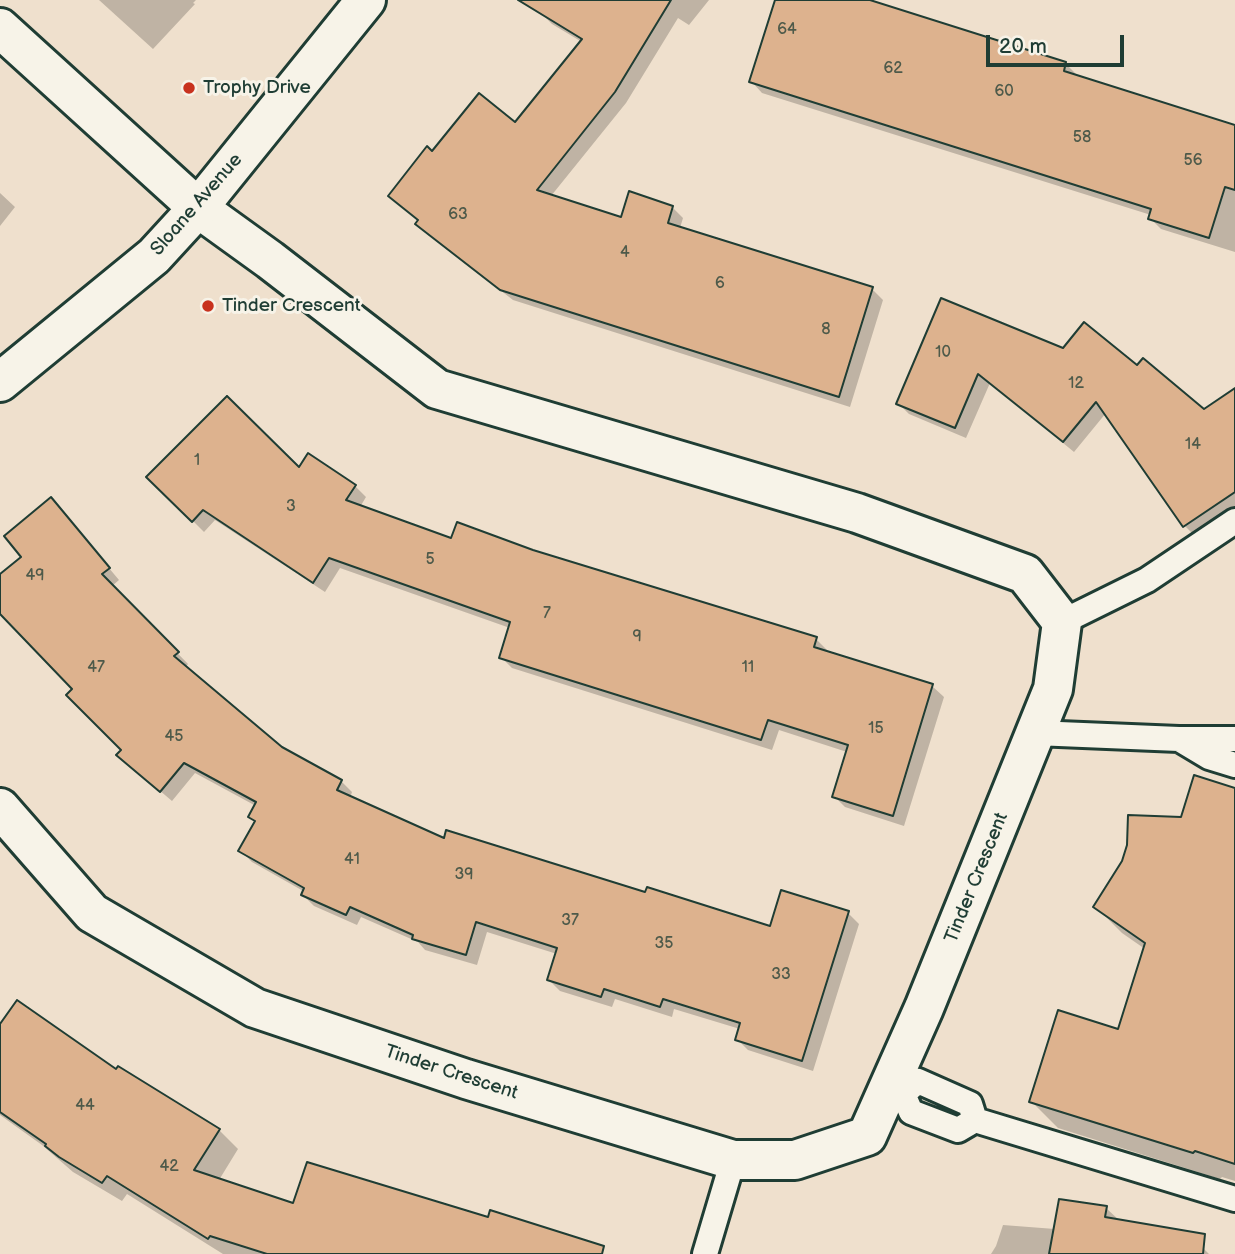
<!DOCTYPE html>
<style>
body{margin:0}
#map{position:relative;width:1235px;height:1254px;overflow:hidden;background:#efe0cd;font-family:"Balsamiq Sans",sans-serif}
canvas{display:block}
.scale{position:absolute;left:986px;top:35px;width:138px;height:32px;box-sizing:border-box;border:4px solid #1f3d34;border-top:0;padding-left:9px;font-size:21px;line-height:24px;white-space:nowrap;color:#1f3d34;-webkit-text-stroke:5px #f7f3e8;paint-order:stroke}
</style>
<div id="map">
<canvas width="1235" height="1254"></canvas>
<div class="scale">20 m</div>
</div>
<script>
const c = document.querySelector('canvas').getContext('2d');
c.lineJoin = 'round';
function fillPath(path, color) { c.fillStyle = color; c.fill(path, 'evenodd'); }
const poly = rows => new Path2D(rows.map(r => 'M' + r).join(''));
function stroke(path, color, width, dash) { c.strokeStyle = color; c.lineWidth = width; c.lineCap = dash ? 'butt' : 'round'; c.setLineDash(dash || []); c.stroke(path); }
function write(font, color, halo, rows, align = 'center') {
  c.font = font + ' "Balsamiq Sans",sans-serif'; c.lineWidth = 6; c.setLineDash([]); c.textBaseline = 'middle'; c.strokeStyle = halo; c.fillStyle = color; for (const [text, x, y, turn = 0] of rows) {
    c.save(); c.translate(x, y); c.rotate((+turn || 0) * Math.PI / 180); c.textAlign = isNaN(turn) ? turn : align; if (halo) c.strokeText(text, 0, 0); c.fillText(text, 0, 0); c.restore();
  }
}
const shadow = poly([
 [99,0,196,0,193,3,195,4,153,49],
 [549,0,709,0,689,25,678,18,626,103,551,196,622,219,672,207,683,218,680,228,872,289,883,300,850,407,513,300,429,235,418,224,419,222,390,196,433,153,515,124,582,42,552,24,541,13],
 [776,0,863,0,1066,64,1077,75,1076,77,1235,127,1235,252,1161,229,1150,218,1151,215,762,93,751,81],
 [0,193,15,207,0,226],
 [942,300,1063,350,1137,368,1204,411,1235,399,1235,510,1196,537,1185,526,1106,413,1074,452,990,383,966,438,909,414,898,403],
 [308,455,355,486,366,497,360,507,452,540,532,551,816,639,827,650,826,653,932,686,944,697,904,826,845,807,834,796,847,752,779,730,772,750,512,668,501,657,510,628,340,568,325,592,215,520,204,532,149,477,299,470],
 [51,499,119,580,112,586,188,664,185,668,281,748,341,781,352,792,350,798,445,840,771,928,848,913,859,924,813,1071,748,1050,737,1039,740,1029,674,1009,672,1017,615,999,612,1007,560,991,549,980,557,954,487,932,477,965,425,950,418,942,361,917,357,925,314,906,303,895,305,892,252,862,241,851,256,823,250,817,256,806,195,773,172,801,118,755,123,750,74,689,17,632,0,611,0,586,23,557],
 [1235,790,1235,1181,1222,1177,1220,1179,1058,1128,1031,1101,1119,1031,1145,949,1122,933,1095,906,1182,819],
 [0,1027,117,1072,219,1130,238,1149,219,1180,295,1205,561,1254,223,1254,127,1194,122,1201,73,1172,42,1145,0,1115],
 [1106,1208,1120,1221,1178,1245,1204,1249,1209,1254,991,1254,996,1246,1003,1225,1055,1229]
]);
const building = poly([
 [518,0,671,0,615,92,537,190,621,217,629,191,673,206,668,223,873,287,839,397,500,290,415,224,418,220,388,196,427,146,432,151,479,93,515,122,582,39,518,0],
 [775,0,870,0,1066,62,1064,71,1235,125,1235,190,1225,187,1209,238,1148,219,1151,209,749,82,775,0],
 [941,298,1063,348,1084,322,1137,365,1143,358,1204,409,1235,388,1235,492,1183,527,1096,402,1063,442,978,374,955,428,896,404,941,298],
 [227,396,299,467,308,453,356,485,346,500,451,538,457,522,533,550,817,637,814,647,933,684,893,816,832,797,848,745,768,720,761,740,499,658,510,622,329,558,313,583,203,510,192,522,146,477,227,396],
 [51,497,110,568,102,574,179,652,174,656,282,747,342,780,337,790,444,838,446,830,645,892,647,887,770,926,781,890,849,911,802,1061,735,1040,740,1023,663,999,660,1007,604,989,601,997,547,980,557,948,476,922,466,955,412,939,413,935,350,907,346,915,301,895,304,888,238,851,255,821,248,817,256,802,184,763,160,792,116,755,121,750,66,695,72,689,0,614,0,574,21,557,4,536,51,497],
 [1194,775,1235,788,1235,1164,1195,1151,1193,1153,1029,1102,1058,1010,1118,1029,1145,943,1093,907,1122,861,1127,845,1128,815,1181,817,1194,775],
 [17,1000,116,1069,118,1066,220,1129,194,1170,293,1203,307,1162,488,1217,490,1210,604,1246,602,1254,267,1254,210,1236,208,1239,107,1176,102,1183,59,1157,45,1146,46,1144,0,1112,0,1024,17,1000],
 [1059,1199,1107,1206,1105,1217,1205,1234,1203,1254,1049,1254,1059,1199]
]);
const service = poly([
 [1062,622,1147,580,1235,521],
 [1035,733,1179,739,1209,757,1235,765],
 [1180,739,1235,739],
 [889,1088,903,1094,911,1112,958,1130,975,1120,970,1104,918,1081,903,1094],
 [975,1120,1235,1199],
 [705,1254,733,1160]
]);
const minor = poly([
 [0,28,198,208,270,260,437,389,857,513,1025,574,1062,622,1053,689,924,1008,867,1136,795,1160,733,1160,466,1079,255,1008,92,913,0,808]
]);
const tertiary = poly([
 [0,382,154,256,198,208,366,0]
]);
const markers = [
 [189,88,7,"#c8321e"],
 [208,306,7,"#c8321e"]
];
const numberNames = [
 ["64",787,30],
 ["62",893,69],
 ["60",1004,92],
 ["58",1082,138],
 ["56",1193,161],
 ["63",458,215],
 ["4",625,253],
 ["6",720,284],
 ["8",826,330],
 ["10",943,353],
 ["12",1076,384],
 ["14",1193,445],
 ["1",197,461],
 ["3",291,507],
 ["5",430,560],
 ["49",35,576],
 ["7",547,614],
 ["9",637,637],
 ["47",96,668],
 ["11",748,668],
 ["15",876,729],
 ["45",174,737],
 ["41",352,860],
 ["39",464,875],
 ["37",570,921],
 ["35",664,944],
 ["33",781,975],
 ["44",85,1106],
 ["42",169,1167]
];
const poiNames = [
 ["Trophy Drive",203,88],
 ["Tinder Crescent",222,306]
];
const streetNames = [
 ["Sloane Avenue",197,205,-49],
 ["Tinder Crescent",977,878,-68],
 ["Tinder Crescent",451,1073,18]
];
fillPath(shadow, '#0003');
fillPath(building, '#ddb28e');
stroke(building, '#1f3d34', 2);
stroke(service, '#1f3d34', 30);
stroke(minor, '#1f3d34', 44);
stroke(tertiary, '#1f3d34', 44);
stroke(service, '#f7f3e8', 24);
stroke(minor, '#f7f3e8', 38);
stroke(tertiary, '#f7f3e8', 38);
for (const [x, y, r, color] of markers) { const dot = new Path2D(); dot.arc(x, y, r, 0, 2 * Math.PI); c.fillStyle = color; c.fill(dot); stroke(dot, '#f7f3e8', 2.5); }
write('16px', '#4e5a4a', null, numberNames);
write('19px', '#1f3d34', '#f7f3e8', poiNames, 'left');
write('19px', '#1f3d34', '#f7f3e8', streetNames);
</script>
